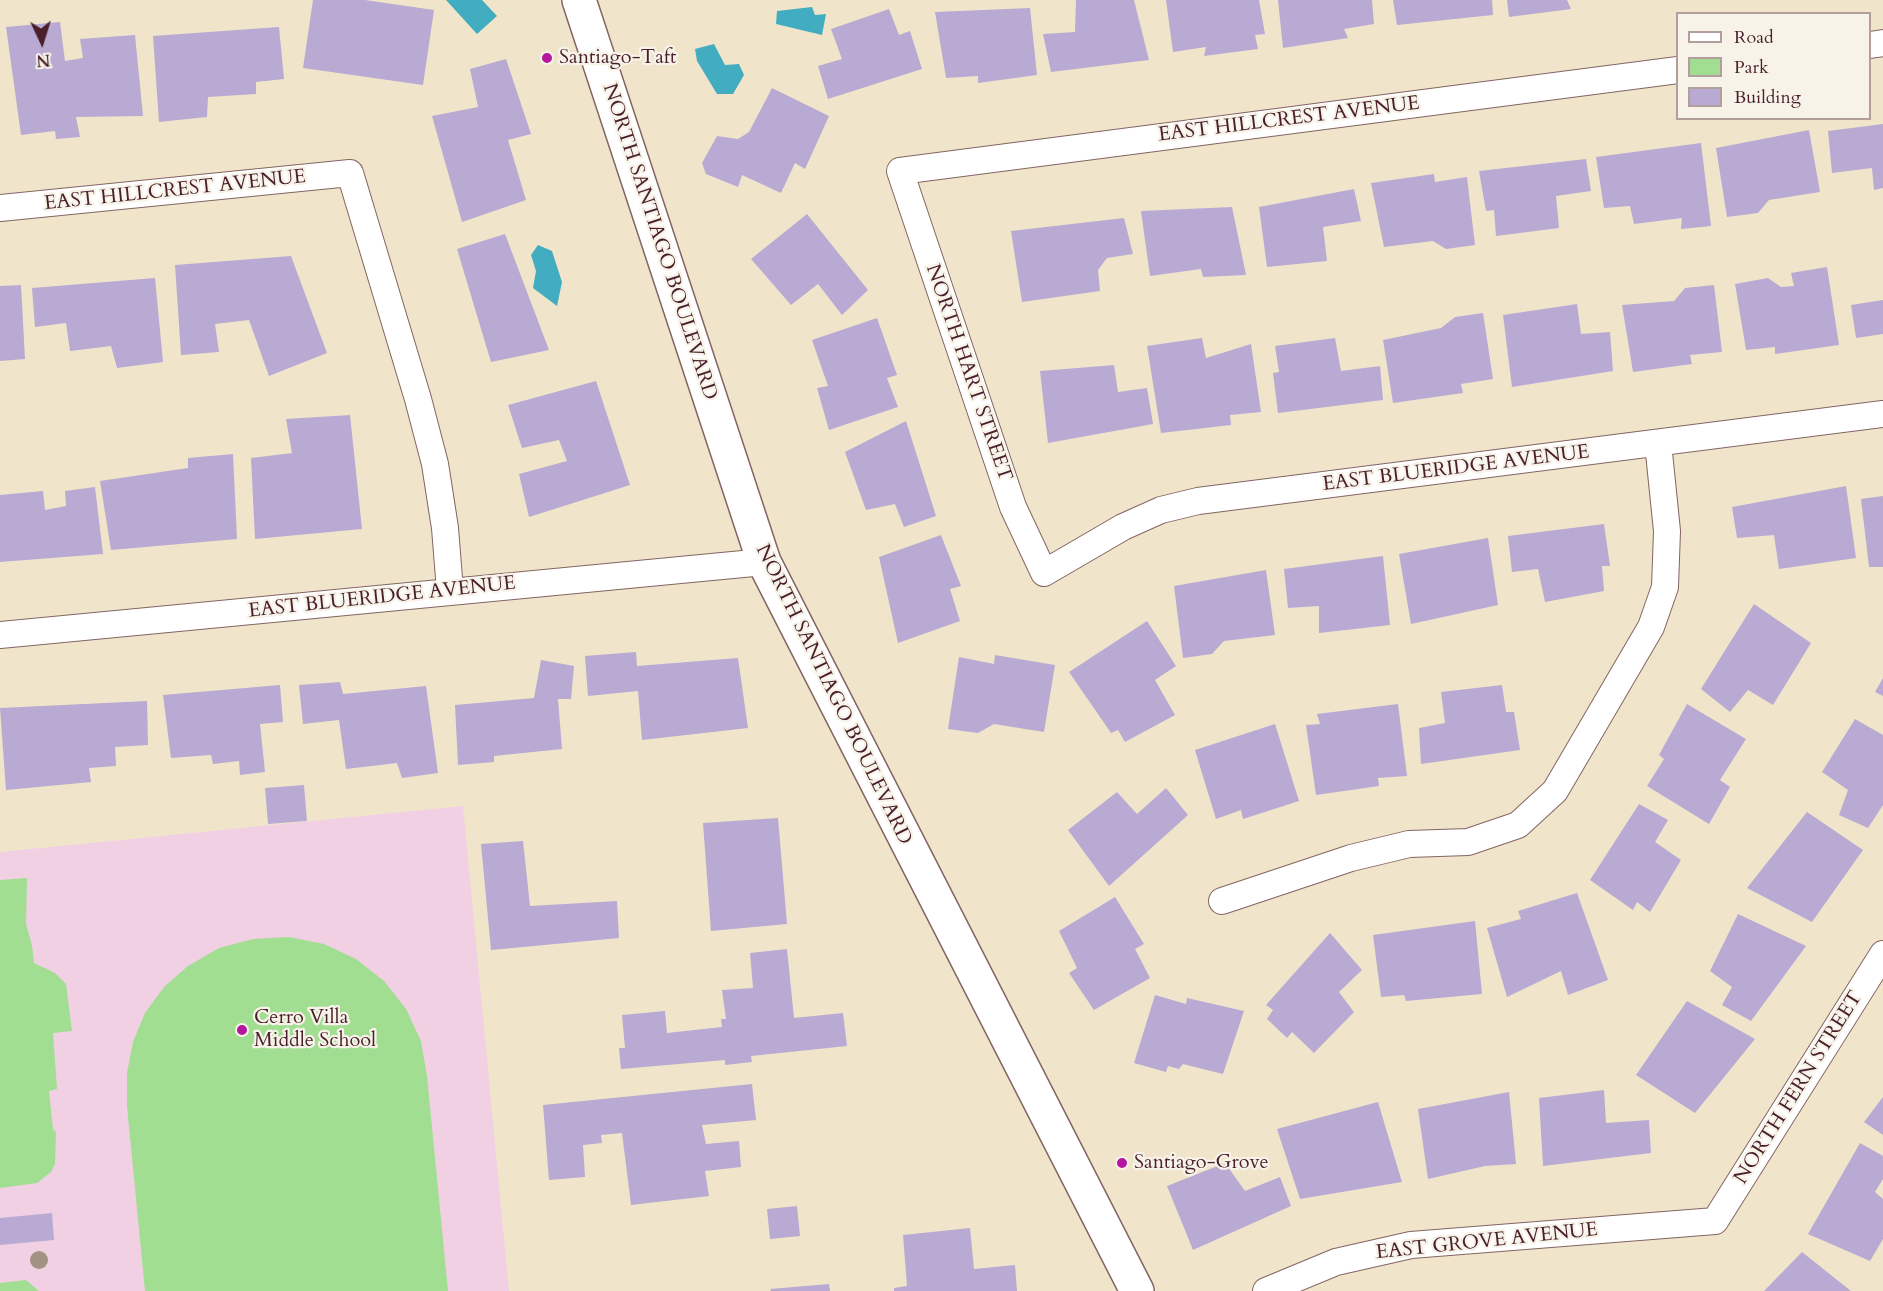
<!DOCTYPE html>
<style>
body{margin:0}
#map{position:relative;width:1883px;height:1291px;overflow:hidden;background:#f0e5ca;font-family:Cardo,serif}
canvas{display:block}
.legend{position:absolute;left:1676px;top:12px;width:195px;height:108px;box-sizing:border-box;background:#f7f3e8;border:2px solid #b29e9c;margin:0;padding:8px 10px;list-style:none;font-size:18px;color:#4a1f2b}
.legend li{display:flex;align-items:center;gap:12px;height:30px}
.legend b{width:30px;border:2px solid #b29e9c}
.north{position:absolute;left:12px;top:12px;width:60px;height:60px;-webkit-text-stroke:4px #f7f3e8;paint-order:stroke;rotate:176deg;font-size:16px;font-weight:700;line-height:24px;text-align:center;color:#4a1f2b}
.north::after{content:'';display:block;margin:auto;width:21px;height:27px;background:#4a1f2b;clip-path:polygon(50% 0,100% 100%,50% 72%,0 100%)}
</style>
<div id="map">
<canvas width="1883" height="1291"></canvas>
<ul class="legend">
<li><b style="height:8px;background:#fff"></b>Road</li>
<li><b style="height:16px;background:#a1de92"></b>Park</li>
<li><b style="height:16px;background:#b9aad3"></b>Building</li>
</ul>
<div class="north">N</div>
</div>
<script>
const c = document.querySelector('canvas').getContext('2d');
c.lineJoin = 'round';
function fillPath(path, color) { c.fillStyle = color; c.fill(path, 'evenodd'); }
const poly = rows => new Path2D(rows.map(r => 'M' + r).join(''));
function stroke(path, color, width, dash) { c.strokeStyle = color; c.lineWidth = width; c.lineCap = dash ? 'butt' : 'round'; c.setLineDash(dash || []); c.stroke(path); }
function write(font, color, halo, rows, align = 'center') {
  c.font = font + ' Cardo,serif'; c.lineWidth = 4.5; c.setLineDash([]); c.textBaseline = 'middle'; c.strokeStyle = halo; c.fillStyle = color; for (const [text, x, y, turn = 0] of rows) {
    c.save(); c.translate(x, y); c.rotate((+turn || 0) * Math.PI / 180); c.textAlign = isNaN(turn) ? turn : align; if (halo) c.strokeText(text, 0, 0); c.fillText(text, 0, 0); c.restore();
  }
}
const built = poly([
 [463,806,509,1291,0,1291,0,852]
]);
const green = poly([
 [27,878,26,924,32,945,34,963,55,973,66,984,72,1031,53,1033,57,1089,49,1091,53,1129,56,1132,55,1164,51,1172,37,1183,0,1188,0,880],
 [289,937,324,944,356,959,384,981,406,1009,421,1041,427,1076,448,1291,145,1291,127,1106,127,1073,133,1042,145,1013,164,987,188,966,219,948,253,939],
 [26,1280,39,1291,0,1291,0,1283]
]);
const water = poly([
 [446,0,482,0,497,16,477,34],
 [812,7,815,15,826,14,822,35,776,24,777,11],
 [714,44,725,65,739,64,744,75,733,94,717,94,697,61,695,49],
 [538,245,552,251,562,282,557,306,533,288,536,271,531,255]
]);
const building = poly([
 [313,0,365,0,434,10,423,85,303,68],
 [1076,0,1134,0,1149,60,1051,72,1043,34,1075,32],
 [1166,0,1259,0,1265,34,1255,35,1258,49,1204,56,1206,47,1173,52],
 [1278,0,1372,0,1374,24,1344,29,1348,38,1283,48],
 [1393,0,1492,0,1493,15,1397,25],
 [1507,0,1567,0,1571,9,1509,17],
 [1030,8,1037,75,978,83,978,76,946,78,935,12],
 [889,9,899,35,910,31,922,69,828,99,818,66,842,59,831,29],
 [60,22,65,61,83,58,80,39,135,35,143,116,76,117,80,137,56,139,55,131,21,135,6,27],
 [279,27,284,79,256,82,256,94,208,97,207,117,159,122,153,36],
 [506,59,531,134,508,140,526,200,462,222,432,116,478,107,470,69],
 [772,88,829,116,805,169,795,163,781,193,742,175,738,187,706,174,702,163,717,136,738,139,749,132],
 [1883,124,1883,188,1874,190,1872,168,1832,173,1828,131],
 [1809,130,1820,192,1769,200,1758,213,1727,217,1716,148],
 [1701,143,1711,226,1681,229,1682,218,1634,224,1630,206,1604,208,1596,157],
 [1586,159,1591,191,1556,196,1559,228,1496,236,1494,210,1486,211,1479,171],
 [1434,174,1435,182,1467,177,1475,245,1446,249,1433,241,1384,247,1371,183],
 [1354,189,1361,221,1323,227,1327,261,1267,267,1259,207],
 [1232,207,1246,275,1203,277,1201,269,1150,276,1141,211],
 [807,214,868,290,842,315,818,284,791,305,751,259],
 [1124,218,1133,254,1107,258,1098,270,1100,291,1022,302,1011,231],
 [505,234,549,350,491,362,457,249],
 [291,256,327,353,269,376,249,320,215,324,219,352,181,355,175,265],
 [1827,267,1839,345,1775,354,1775,347,1746,350,1735,284,1768,278,1781,287,1794,286,1791,273],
 [155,278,163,362,117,368,111,346,70,351,66,323,35,327,32,288],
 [21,285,25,359,0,361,0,286],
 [1714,285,1722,352,1690,355,1692,364,1633,372,1622,305,1674,301,1685,288],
 [1883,300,1883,334,1856,338,1851,305],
 [1577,304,1581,334,1610,332,1613,371,1512,387,1503,315],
 [1483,313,1493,379,1461,384,1463,393,1393,403,1383,340,1441,328,1455,317],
 [877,318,897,375,887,378,898,407,829,430,817,388,828,386,812,340],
 [1202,338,1206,358,1251,344,1261,412,1230,415,1231,425,1161,433,1147,346],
 [1335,338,1341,371,1380,366,1383,400,1278,413,1273,373,1279,372,1275,346],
 [1114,365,1118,392,1147,388,1153,424,1048,443,1040,371],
 [596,381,630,485,529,517,519,474,567,461,559,440,522,448,508,405],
 [350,415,362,529,255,539,251,458,292,453,286,419],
 [906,421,936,516,904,527,895,504,866,510,845,452],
 [233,454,237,539,111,550,100,481,188,468,188,458],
 [1846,486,1856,558,1779,569,1774,535,1737,538,1732,507],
 [95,487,103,554,0,562,0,495,43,491,45,510,66,506,65,491],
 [1883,496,1883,567,1869,567,1861,499],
 [1604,524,1610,566,1602,566,1604,591,1545,602,1538,569,1512,572,1508,536],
 [941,535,961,586,950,589,960,621,898,643,879,557],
 [1488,538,1498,605,1411,624,1399,554],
 [1383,556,1390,625,1319,633,1319,606,1288,608,1284,569],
 [1266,570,1275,635,1224,641,1212,654,1183,658,1174,586],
 [1754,604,1811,643,1773,705,1748,690,1730,712,1701,689],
 [1147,621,1176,666,1155,680,1175,715,1125,742,1118,730,1111,733,1069,672],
 [636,652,637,666,738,658,748,728,642,740,638,691,588,696,585,656],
 [995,655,1055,665,1044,732,994,724,978,733,948,729,959,657,994,664],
 [541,660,574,666,571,699,558,699,562,749,494,756,494,762,458,765,455,705,534,698],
 [1883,678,1883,696,1875,692],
 [340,682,343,694,426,686,438,773,402,778,397,763,346,769,339,720,303,724,299,685],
 [280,685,283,722,260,724,265,772,240,775,239,761,213,764,211,755,171,758,163,695],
 [1502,685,1506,712,1514,712,1520,750,1421,764,1419,728,1445,723,1441,692],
 [147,701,148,745,115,747,116,766,89,768,91,782,6,790,0,708],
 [1398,704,1407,776,1378,778,1379,786,1316,795,1306,725,1320,724,1317,714],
 [1687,704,1746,739,1720,780,1730,787,1709,824,1647,786,1664,759,1659,755],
 [1855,719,1883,735,1883,805,1868,828,1839,815,1848,790,1822,772],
 [1275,724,1299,801,1243,819,1241,810,1216,819,1195,750],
 [304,785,307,821,268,824,265,788],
 [1166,788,1188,815,1109,886,1068,830,1117,792,1137,814],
 [1639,804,1668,820,1655,842,1681,860,1650,912,1637,902,1633,910,1590,880],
 [1807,812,1863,850,1812,922,1747,888],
 [778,818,787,924,711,931,703,823],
 [523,841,530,906,617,901,619,938,491,950,481,844],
 [1577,893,1608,980,1568,995,1561,971,1507,997,1487,928,1521,919,1518,911],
 [1115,897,1144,944,1135,949,1150,978,1094,1010,1069,973,1077,968,1059,931],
 [1738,914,1806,946,1751,1021,1722,1005,1732,987,1710,971],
 [1475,921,1482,994,1406,1001,1404,995,1381,997,1373,935],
 [1330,933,1362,970,1339,992,1354,1012,1314,1053,1292,1032,1287,1038,1267,1019,1273,1010,1266,1005],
 [787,949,794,1018,843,1013,847,1046,751,1056,752,1062,725,1065,725,1060,621,1069,619,1048,625,1048,622,1015,665,1011,667,1033,722,1027,721,1019,726,1019,722,990,753,988,750,953],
 [1155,995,1186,1004,1187,998,1244,1011,1223,1074,1183,1064,1179,1069,1168,1066,1166,1072,1134,1063],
 [1687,1001,1755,1039,1695,1113,1636,1075],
 [752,1084,756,1120,702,1125,706,1144,739,1141,741,1167,705,1171,709,1196,631,1205,622,1133,601,1135,602,1143,583,1145,585,1177,549,1180,543,1105],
 [1604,1090,1606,1123,1649,1120,1651,1153,1543,1166,1539,1098],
 [1509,1092,1516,1164,1485,1166,1428,1179,1418,1109],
 [1883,1097,1883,1135,1864,1122],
 [1378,1102,1402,1182,1300,1199,1277,1129],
 [1860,1143,1883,1156,1883,1179,1875,1192,1883,1199,1883,1239,1870,1261,1808,1234],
 [1225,1163,1245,1191,1280,1177,1291,1206,1193,1250,1167,1186],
 [797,1206,800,1236,770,1239,767,1209],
 [52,1213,54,1240,0,1245,0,1218],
 [970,1228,974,1269,1015,1265,1017,1291,894,1291,894,1288,907,1286,903,1235],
 [1802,1252,1851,1291,1764,1291],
 [829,1284,830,1291,771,1291,770,1289]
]);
const street = poly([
 [1870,45,1883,43],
 [1678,70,900,171,1013,507,1044,573,1123,527,1161,510,1198,501,1883,414],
 [0,208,350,173,418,399,435,464,445,528,450,591],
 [0,635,764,562],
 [1222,901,1351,858,1409,844,1468,842,1518,825,1555,791,1651,627,1665,587,1667,531,1658,443],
 [1266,1291,1336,1262,1411,1245,1715,1221,1883,954]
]);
const secondary = poly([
 [579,0,764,562,1137,1291]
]);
const trees = [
 [39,1260]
];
const markers = [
 [547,58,6,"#b5179e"],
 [242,1030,6,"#b5179e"],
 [1122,1163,6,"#b5179e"]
];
const poiNames = [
 ["Santiago-Taft",559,58],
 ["Cerro Villa",254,1018],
 ["Middle School",254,1041],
 ["Santiago-Grove",1134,1163]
];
const streetNames = [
 ["EAST HILLCREST AVENUE",1289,120,-7],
 ["EAST HILLCREST AVENUE",175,191,-6],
 ["NORTH SANTIAGO BOULEVARD",659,242,72],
 ["NORTH HART STREET",968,373,71],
 ["EAST BLUERIDGE AVENUE",1456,469,-7],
 ["EAST BLUERIDGE AVENUE",382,598,-6],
 ["NORTH SANTIAGO BOULEVARD",833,695,64],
 ["NORTH FERN STREET",1799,1088,-58],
 ["EAST GROVE AVENUE",1487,1242,-6]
];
fillPath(built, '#f1d0e3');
fillPath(green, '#a1de92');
fillPath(water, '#42adc0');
fillPath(building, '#b9aad3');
stroke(street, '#846463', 28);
stroke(secondary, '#846463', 36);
stroke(street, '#fff', 26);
stroke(secondary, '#fff', 33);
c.fillStyle = '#a19281';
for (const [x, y] of trees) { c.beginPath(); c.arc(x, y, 9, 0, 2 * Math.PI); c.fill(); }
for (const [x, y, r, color] of markers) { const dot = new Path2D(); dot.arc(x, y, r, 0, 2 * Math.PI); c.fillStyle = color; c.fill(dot); stroke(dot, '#f7f3e8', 2); }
write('20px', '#4a1f2b', '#f7f3e8', poiNames, 'left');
write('20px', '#4a1f2b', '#f7f3e8', streetNames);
</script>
